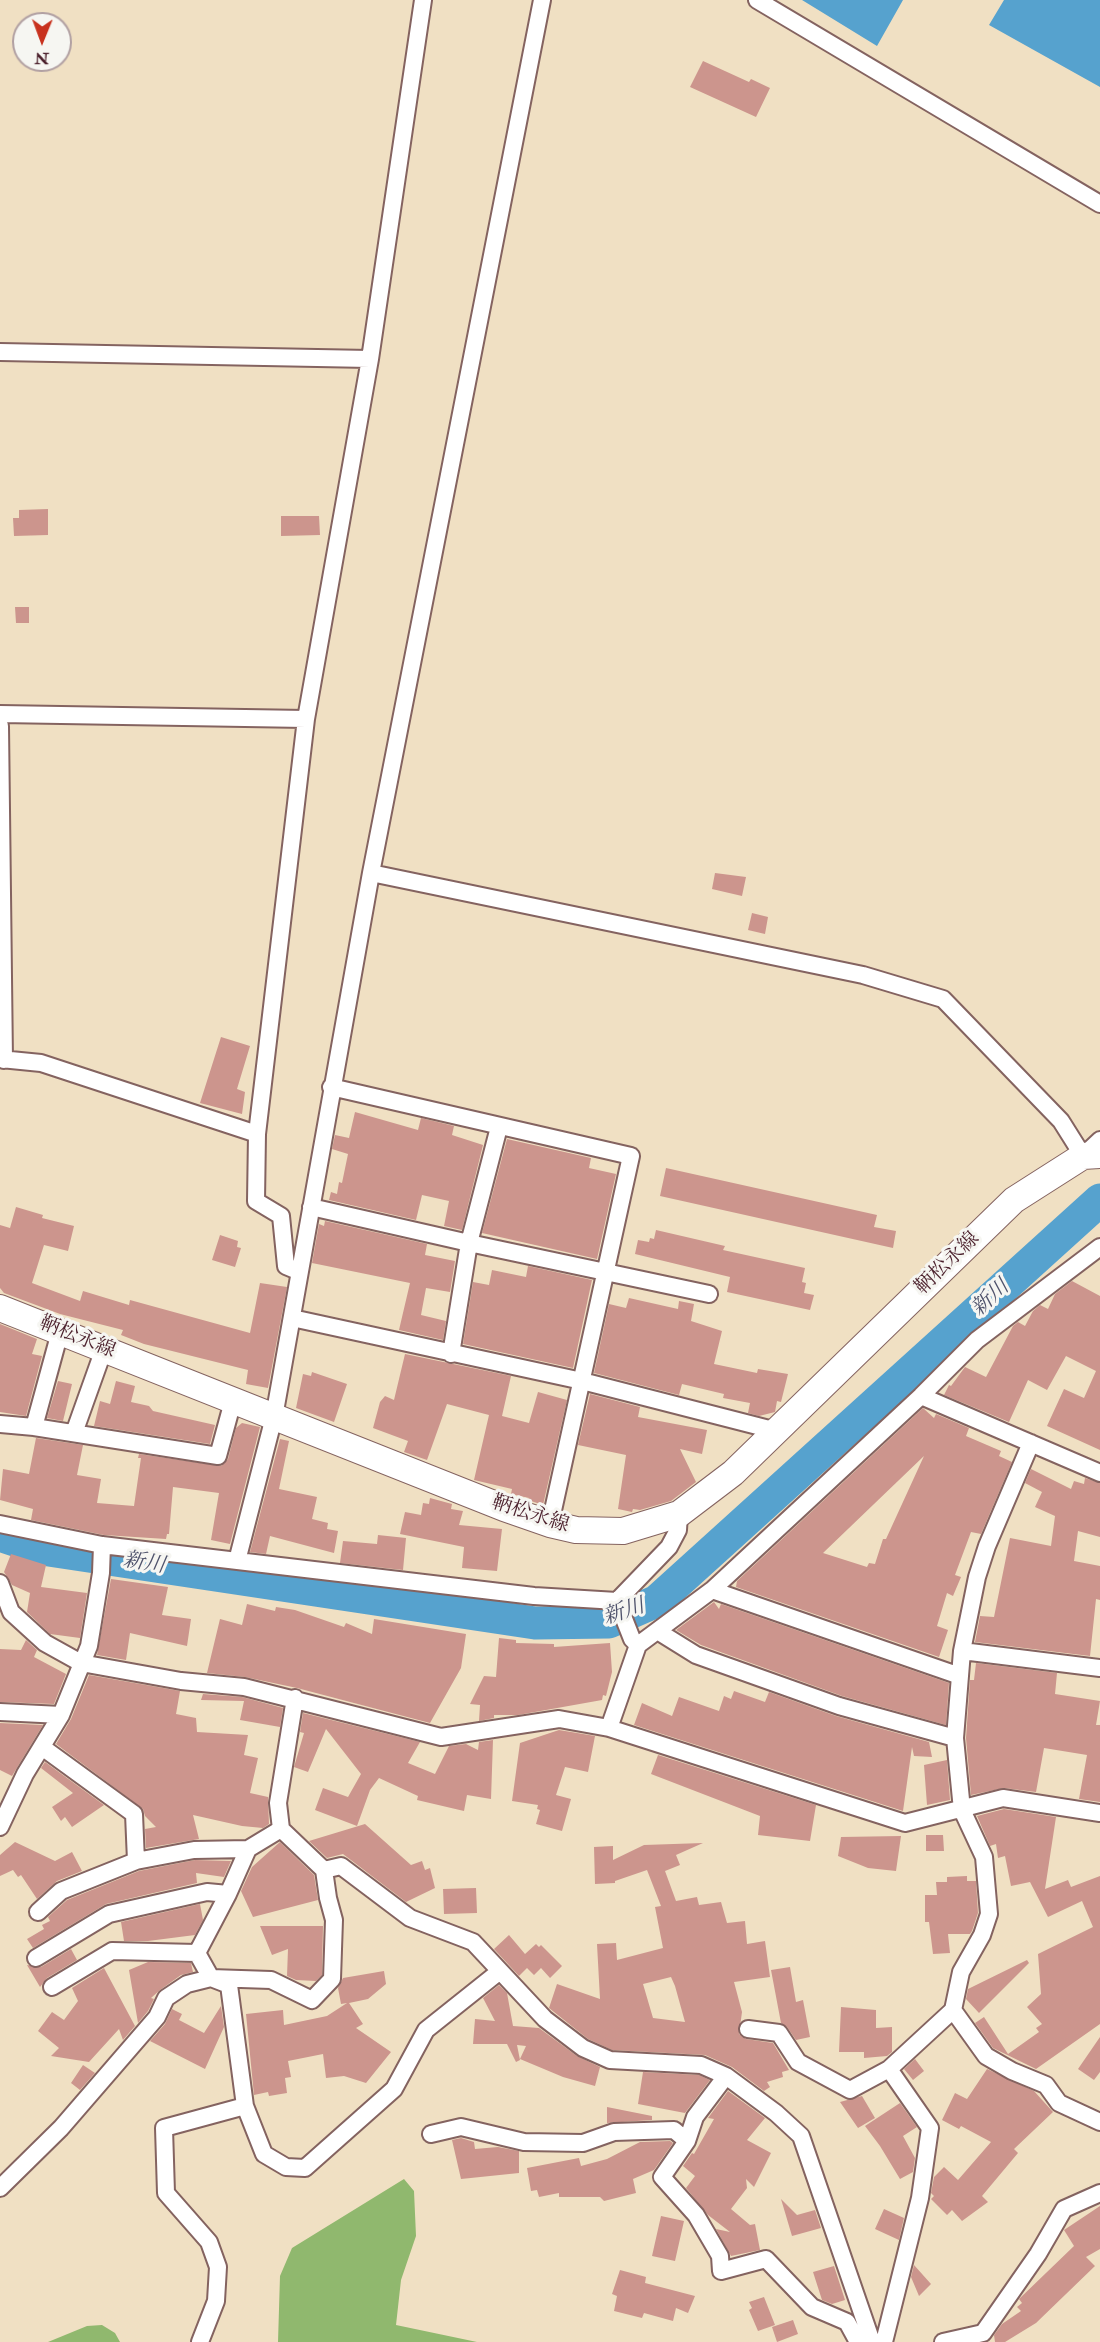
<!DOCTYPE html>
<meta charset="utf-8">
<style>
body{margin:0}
#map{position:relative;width:1100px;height:2342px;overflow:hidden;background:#f0e0c3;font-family:"IM FELL Double Pica",serif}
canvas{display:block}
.north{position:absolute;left:12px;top:12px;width:60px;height:60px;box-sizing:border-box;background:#f6f6f2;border:2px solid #b1a0a2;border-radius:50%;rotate:181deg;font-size:16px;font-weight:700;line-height:24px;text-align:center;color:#4a1f2b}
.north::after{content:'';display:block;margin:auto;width:21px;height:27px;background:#c8321e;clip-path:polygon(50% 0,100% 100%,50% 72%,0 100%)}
</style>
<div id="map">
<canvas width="1100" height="2342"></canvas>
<div class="north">N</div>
</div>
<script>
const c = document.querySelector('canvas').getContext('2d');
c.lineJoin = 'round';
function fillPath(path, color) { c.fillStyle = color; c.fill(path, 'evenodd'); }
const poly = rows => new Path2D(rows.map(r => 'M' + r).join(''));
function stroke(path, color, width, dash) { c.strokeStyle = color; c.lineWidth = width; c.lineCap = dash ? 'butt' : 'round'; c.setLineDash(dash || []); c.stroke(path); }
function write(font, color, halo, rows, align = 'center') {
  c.font = font + ' "IM FELL Double Pica","Noto Serif JP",serif'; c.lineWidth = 6; c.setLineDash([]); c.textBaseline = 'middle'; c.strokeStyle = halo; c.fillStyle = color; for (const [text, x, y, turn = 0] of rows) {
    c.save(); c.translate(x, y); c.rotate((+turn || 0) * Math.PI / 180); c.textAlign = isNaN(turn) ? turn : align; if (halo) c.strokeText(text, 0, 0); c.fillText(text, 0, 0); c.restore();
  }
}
const forest = poly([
 [404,2179,414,2191,416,2236,401,2280,396,2325,477,2342,278,2342,280,2276,292,2248],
 [102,2325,115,2333,120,2342,48,2342,87,2326]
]);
const water = poly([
 [802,0,903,0,877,46],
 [1004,0,1100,0,1100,87,989,25]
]);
const river = poly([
 [0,1535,42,1549,535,1623,609,1622,657,1601,1100,1200]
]);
const building = poly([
 [703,61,749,82,751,79,770,88,756,117,690,87],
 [48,509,48,535,14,536,13,518,19,518,19,510],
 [281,516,319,516,320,535,281,536],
 [15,607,29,607,29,623,16,623],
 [715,873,746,877,742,896,712,889],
 [752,913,768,917,765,934,748,930],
 [221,1037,250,1046,237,1089,245,1092,242,1114,200,1103],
 [355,1112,418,1130,421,1118,454,1126,452,1135,483,1145,462,1230,444,1226,449,1201,422,1195,416,1220,329,1200,331,1192,337,1194,339,1182,342,1183,348,1154,332,1149,335,1135,349,1138],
 [507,1139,591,1158,589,1168,616,1174,597,1259,482,1233],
 [666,1168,877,1215,874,1227,896,1231,893,1248,660,1196],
 [16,1207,43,1215,42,1218,74,1226,68,1251,44,1245,32,1283,80,1301,83,1291,129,1305,130,1300,250,1333,260,1283,287,1287,268,1388,246,1384,248,1370,144,1344,121,1335,123,1330,60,1314,4,1293,0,1288,0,1225,10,1228],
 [325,1221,427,1244,425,1255,455,1261,450,1292,426,1288,421,1315,446,1321,443,1340,399,1330,410,1283,312,1263,319,1224,324,1226],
 [656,1230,725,1246,723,1250,805,1268,802,1282,806,1283,804,1293,814,1295,810,1310,727,1292,730,1277,635,1254,638,1240,649,1242,650,1238,654,1239],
 [220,1235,238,1241,237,1247,241,1248,235,1267,212,1260],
 [528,1266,592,1280,573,1368,463,1344,473,1282,489,1285,492,1270,526,1277],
 [1072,1281,1100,1296,1100,1450,1047,1426,1064,1389,1084,1398,1096,1371,1066,1356,1047,1390,1028,1380,1009,1422,944,1395,949,1385,951,1386,965,1367,986,1377,1013,1326,1018,1322,1025,1326,1033,1311,1040,1305,1048,1309,1055,1294],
 [629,1298,678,1309,679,1301,694,1304,691,1321,722,1331,714,1364,757,1373,758,1369,788,1374,781,1402,777,1401,775,1412,759,1416,748,1413,750,1403,723,1398,724,1394,682,1384,679,1395,594,1373,609,1304,626,1308],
 [0,1324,37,1339,32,1354,42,1356,26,1416,0,1412],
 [405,1354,511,1376,502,1416,529,1423,538,1392,567,1400,543,1505,528,1500,529,1498,511,1494,512,1489,474,1480,489,1415,447,1404,427,1460,404,1452,408,1441,373,1428,380,1402,385,1396,394,1400],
 [312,1372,347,1384,334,1422,296,1408,303,1374,311,1376],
 [58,1381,72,1384,63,1421,47,1418],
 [116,1381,135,1386,131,1402,149,1406,153,1411,215,1425,210,1444,94,1426,100,1401,110,1404],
 [590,1394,640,1407,638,1417,707,1430,702,1454,680,1449,696,1482,671,1501,640,1510,633,1509,632,1512,618,1509,626,1455,578,1445],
 [923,1408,934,1418,936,1414,969,1428,966,1436,1001,1451,999,1456,1012,1462,981,1534,971,1532,955,1575,961,1577,953,1596,947,1593,937,1626,948,1630,939,1657,736,1587,737,1581],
 [924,1456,886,1539,883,1539,875,1564,869,1563,867,1567,823,1553],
 [242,1423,260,1427,230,1544,211,1540,219,1493,173,1487,169,1534,167,1534,166,1539,104,1535,31,1520,33,1509,0,1500,3,1469,29,1474,36,1438,83,1445,77,1475,101,1479,97,1503,134,1506,141,1458,138,1458,139,1454,221,1466,228,1459,236,1428],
 [280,1439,289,1441,279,1489,317,1497,312,1519,328,1523,327,1529,338,1531,334,1553,270,1536,266,1554,250,1552],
 [1031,1469,1071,1489,1074,1481,1084,1484,1085,1478,1100,1483,1100,1537,1078,1531,1074,1561,1100,1566,1100,1600,1096,1599,1090,1656,975,1642,980,1616,994,1617,1010,1538,1051,1546,1055,1516,1035,1507,1042,1492,1025,1483],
 [430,1498,452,1504,451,1509,463,1511,459,1525,502,1529,497,1571,462,1568,464,1547,400,1534,405,1512,421,1515,423,1503,429,1504],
 [378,1535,406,1538,403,1570,340,1563,343,1541,377,1544],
 [11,1554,46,1565,41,1587,87,1593,80,1638,50,1634,27,1612,30,1593,12,1585,4,1572],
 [111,1579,168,1587,162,1615,191,1619,187,1646,130,1633,126,1660,97,1655],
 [714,1602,719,1609,721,1604,949,1683,946,1725,842,1696,701,1645,676,1630],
 [247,1604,275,1611,276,1607,295,1610,344,1627,346,1623,372,1634,374,1619,466,1634,461,1668,430,1723,297,1688,245,1677,207,1673,220,1619,242,1625],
 [499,1638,516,1640,516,1643,554,1644,554,1647,610,1643,612,1672,606,1696,603,1695,602,1700,518,1715,494,1715,494,1718,479,1721,480,1705,470,1704,484,1676,496,1677],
 [26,1640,37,1650,34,1657,66,1674,54,1704,0,1702,0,1649,21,1650],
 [976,1663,1057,1673,1055,1694,1100,1701,1096,1725,1100,1725,1100,1802,1079,1799,1087,1755,1044,1748,1036,1792,1004,1788,971,1795,966,1738,970,1680,974,1680],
 [89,1675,180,1691,176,1714,196,1718,197,1732,248,1735,244,1755,258,1758,250,1793,268,1797,269,1824,263,1828,242,1826,193,1815,199,1839,146,1848,145,1829,156,1827,145,1816,143,1809,56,1744,71,1719],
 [734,1691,765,1702,769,1692,836,1716,929,1742,932,1757,914,1756,912,1747,903,1811,634,1725,642,1703,672,1716,679,1697,719,1711,724,1696,731,1699],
 [203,1694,242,1697,283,1708,280,1727,240,1720,244,1701,201,1700],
 [303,1713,420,1742,408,1763,435,1774,449,1746,466,1744,478,1750,479,1742,493,1740,491,1799,467,1795,464,1811,417,1800,418,1796,379,1778,370,1790,357,1826,315,1810,323,1788,348,1797,361,1774,326,1729,308,1772,294,1767,304,1733,300,1732],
 [0,1723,43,1725,12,1776,0,1770],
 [559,1730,595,1736,588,1772,565,1767,556,1795,571,1799,562,1831,536,1824,540,1810,537,1809,538,1805,512,1801,520,1743],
 [658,1755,816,1805,810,1841,758,1835,760,1816,651,1774],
 [947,1760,950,1800,927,1805,924,1765],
 [45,1762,104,1805,72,1827,65,1817,61,1821,52,1807,73,1793,41,1768],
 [1004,1809,1056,1817,1045,1889,1068,1880,1071,1887,1100,1876,1100,2024,1036,2069,993,2048,975,2023,984,2017,1008,2054,1039,2032,1036,2028,1042,2024,1027,2007,1041,1994,1038,1954,1093,1927,1082,1901,1048,1917,1030,1882,1011,1886,1005,1856,998,1858,996,1844,990,1846,977,1816],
 [365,1824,411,1865,422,1861,425,1870,430,1868,435,1888,406,1902,343,1854,327,1858,309,1841],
 [926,1835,943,1835,944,1851,926,1851],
 [901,1836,896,1871,868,1868,838,1856,841,1837],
 [15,1842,55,1861,72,1852,82,1871,57,1881,37,1899,21,1875,18,1877,13,1870,0,1876,0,1855],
 [280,1842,314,1875,318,1900,253,1917,241,1891,252,1867],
 [703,1843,676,1855,680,1865,665,1871,676,1901,697,1897,699,1905,721,1902,727,1923,745,1921,747,1944,765,1941,770,1977,734,1982,742,2012,739,2034,746,2039,773,2043,789,2070,782,2072,783,2077,767,2082,770,2087,764,2091,732,2067,705,2055,612,2050,588,2039,549,2008,557,1984,600,1999,597,1944,616,1943,617,1960,663,1948,655,1907,661,1906,647,1870,615,1881,615,1883,595,1884,594,1847,613,1846,613,1860,644,1845],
 [671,1977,675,1986,685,2022,653,2018,643,1984],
 [195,1860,231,1861,224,1877,196,1873,197,1883,106,1904,33,1948,27,1939,44,1929,42,1925,50,1921,48,1917,67,1900,139,1871],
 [967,1876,967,1881,976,1881,978,1913,972,1931,970,1934,948,1934,950,1953,933,1954,929,1922,925,1922,925,1895,937,1895,936,1882,947,1882,947,1877],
 [476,1888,477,1913,444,1914,443,1889],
 [200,1904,203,1920,195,1935,148,1941,124,1941,121,1922],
 [260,1926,323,1926,322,1975,316,1981,296,1980,287,1976,288,1949,272,1955],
 [509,1935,525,1954,536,1944,539,1947,541,1945,562,1966,550,1978,541,1968,534,1975,527,1968,519,1976,494,1949],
 [71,1949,77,1960,47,1978,40,1987,27,1965,41,1967],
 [1027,1960,1029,1963,979,2013,966,1999,968,1989],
 [148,1962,191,1963,193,1972,181,1975,160,1990,151,1998,154,1999,148,2011,138,2023,129,1970],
 [790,1967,796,2002,803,2000,810,2037,796,2040,787,2027,781,2023,771,1970],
 [104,1968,135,2026,123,2040,119,2029,89,2062,51,2056,59,2048,38,2031,52,2012,64,2020,78,2001,72,1988],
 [384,1971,386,1984,368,1999,349,2003,363,2024,356,2028,391,2052,366,2083,344,2076,326,2078,323,2054,288,2061,291,2077,285,2078,287,2093,269,2096,268,2092,254,2095,246,2014,283,2010,284,2025,327,2016,347,2003,341,2004,338,1988,343,1978],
 [499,1985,507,1993,513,2026,539,2028,577,2056,600,2067,595,2086,563,2077,520,2059,526,2046,517,2045,520,2060,516,2062,507,2044,473,2044,475,2019,495,2021,483,1998],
 [221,2006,224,2027,205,2069,150,2041,165,2024,172,2009,182,2014,179,2020,204,2033],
 [841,2007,876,2010,876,2028,892,2027,892,2052,887,2056,864,2058,864,2052,839,2052],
 [1100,2037,1100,2072,1094,2080,1078,2069],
 [915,2059,924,2071,913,2080,904,2069],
 [83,2065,95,2073,80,2090,71,2083],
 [987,2069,1034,2091,1053,2112,1014,2149,1018,2153,982,2196,988,2202,962,2221,952,2210,947,2215,931,2199,934,2196,931,2193,934,2177,944,2167,958,2180,991,2142,961,2126,959,2129,942,2120,955,2093,967,2099],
 [643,2072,699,2075,710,2080,685,2113,638,2104],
 [728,2091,765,2118,747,2140,771,2153,754,2187,746,2179,747,2188,731,2209,750,2225,755,2224,760,2250,731,2256,716,2229,730,2232,708,2215,686,2188,695,2176,683,2166,692,2153,694,2154,714,2119,708,2118],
 [862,2096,875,2118,858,2128,840,2102],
 [900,2103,917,2127,903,2136,915,2158,913,2172,900,2179,880,2146,865,2126],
 [607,2107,652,2116,652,2120,607,2123],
 [461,2138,474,2142,475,2149,498,2147,519,2151,519,2173,461,2179,452,2140],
 [670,2141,673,2143,654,2170,633,2179,636,2193,604,2201,600,2197,559,2197,559,2193,539,2197,537,2190,531,2191,527,2168,579,2158,581,2166,607,2159,640,2142],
 [781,2199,797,2215,815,2210,821,2228,792,2236],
 [1100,2206,1100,2249,1086,2257,1095,2266,1036,2323,1005,2342,995,2342,994,2335,1002,2324,1021,2311,1017,2307,1022,2303,1019,2299,1074,2246,1064,2230],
 [884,2209,904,2218,899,2240,875,2229],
 [661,2216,684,2221,675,2261,652,2256],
 [914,2265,931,2284,919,2296,911,2277],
 [834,2266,845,2300,832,2304,822,2300,813,2272],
 [620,2270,646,2277,645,2283,695,2296,688,2313,676,2308,673,2321,644,2313,642,2318,614,2311,617,2296,612,2294],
 [764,2297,775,2325,758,2331,749,2310,752,2308,749,2302],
 [793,2320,798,2334,777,2342,772,2327]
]);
const minor = poly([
 [757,0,1100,204],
 [0,352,370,359],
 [0,714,306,719],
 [0,726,4,1060],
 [371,873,863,975,943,999,1061,1121,1083,1156,1100,1140],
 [0,1059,41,1063,257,1134],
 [331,1087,631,1156,550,1524],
 [311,1207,469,1243,709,1294],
 [298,1271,286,1266,281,1216,256,1201,257,1134,306,719,370,359,423,0],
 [292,1318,582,1381,777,1431],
 [451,1354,469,1243,499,1127],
 [921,1396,1100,1473],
 [0,1424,34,1427,218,1456,233,1401],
 [34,1427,60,1332],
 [74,1433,104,1349],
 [0,1524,102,1545,534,1596,617,1601,669,1547,678,1530,679,1514],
 [237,1561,274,1417,371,873,542,0],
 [0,1583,11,1612,45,1643,81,1663,181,1681,244,1687,441,1737,559,1719,609,1728,905,1823,1003,1798,1100,1813],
 [712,1590,960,1676],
 [617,1601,632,1639,638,1645],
 [659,1632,696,1655,839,1706,955,1738],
 [962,1651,1100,1668],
 [295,1698,278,1803,281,1829,324,1870,341,1866,410,1918,473,1942,545,2019,583,2048,610,2060,701,2065,726,2076,776,2113,801,2136,872,2342],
 [0,1712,61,1715],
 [609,1728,638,1645,712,1590,921,1396,977,1340,1100,1247],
 [42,1747,134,1814,136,1861],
 [0,1827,25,1774,61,1715,89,1646,101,1573,102,1545],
 [38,1912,61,1891,136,1861,194,1850,248,1849],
 [197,1953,228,1894,248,1849,281,1829],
 [36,1958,109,1914,207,1892,228,1894],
 [52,1987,112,1951,197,1953,211,1978,229,1985,245,2106,264,2154,286,2167,305,2168,394,2089,426,2030,500,1971],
 [953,2010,986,2056,1012,2071,1046,2085,1059,2103,1100,2122],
 [748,2029,779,2033,798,2062,850,2090,889,2069],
 [726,2076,695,2117,687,2141,662,2177,696,2215,720,2256,721,2271,766,2259,812,2307,847,2322,858,2342],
 [431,2134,461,2127,524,2142,583,2143,614,2132,674,2130,687,2141],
 [0,2188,61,2128,157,2017,166,1998,187,1984,211,1978,271,1980,312,2000,332,1979,334,1920,328,1898,324,1870],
 [200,2342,216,2301,218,2267,209,2242,166,2193,164,2128,245,2106],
 [884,2342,920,2198,930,2128,889,2069,953,2010,961,1972,982,1935,989,1914,984,1857,962,1810,955,1738,962,1651,977,1577,987,1546,1031,1443],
 [943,2342,983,2333,1038,2254,1064,2209,1100,2193]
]);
const primary = poly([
 [0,1308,504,1508,550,1524,576,1530,623,1531,679,1514,733,1473,1014,1200,1083,1156,1100,1155]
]);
const streetNames = [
 ["鞆松永線",948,1264,-44],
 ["鞆松永線",77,1338,22],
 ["鞆松永線",530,1515,18]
];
const waterNames = [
 ["新川",991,1299,-42],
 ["新川",144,1564,9],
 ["新川",624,1613,-18]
];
fillPath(forest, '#90b86e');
fillPath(water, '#56a2ce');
stroke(river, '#56a2ce', 33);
fillPath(building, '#cc958d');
stroke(minor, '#846360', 20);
stroke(primary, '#846360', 28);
stroke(minor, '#fff', 16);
stroke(primary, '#fff', 26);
write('20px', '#4a1f2b', '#f6f6f2', streetNames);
write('italic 21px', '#4f536c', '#f6f6f2', waterNames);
</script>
